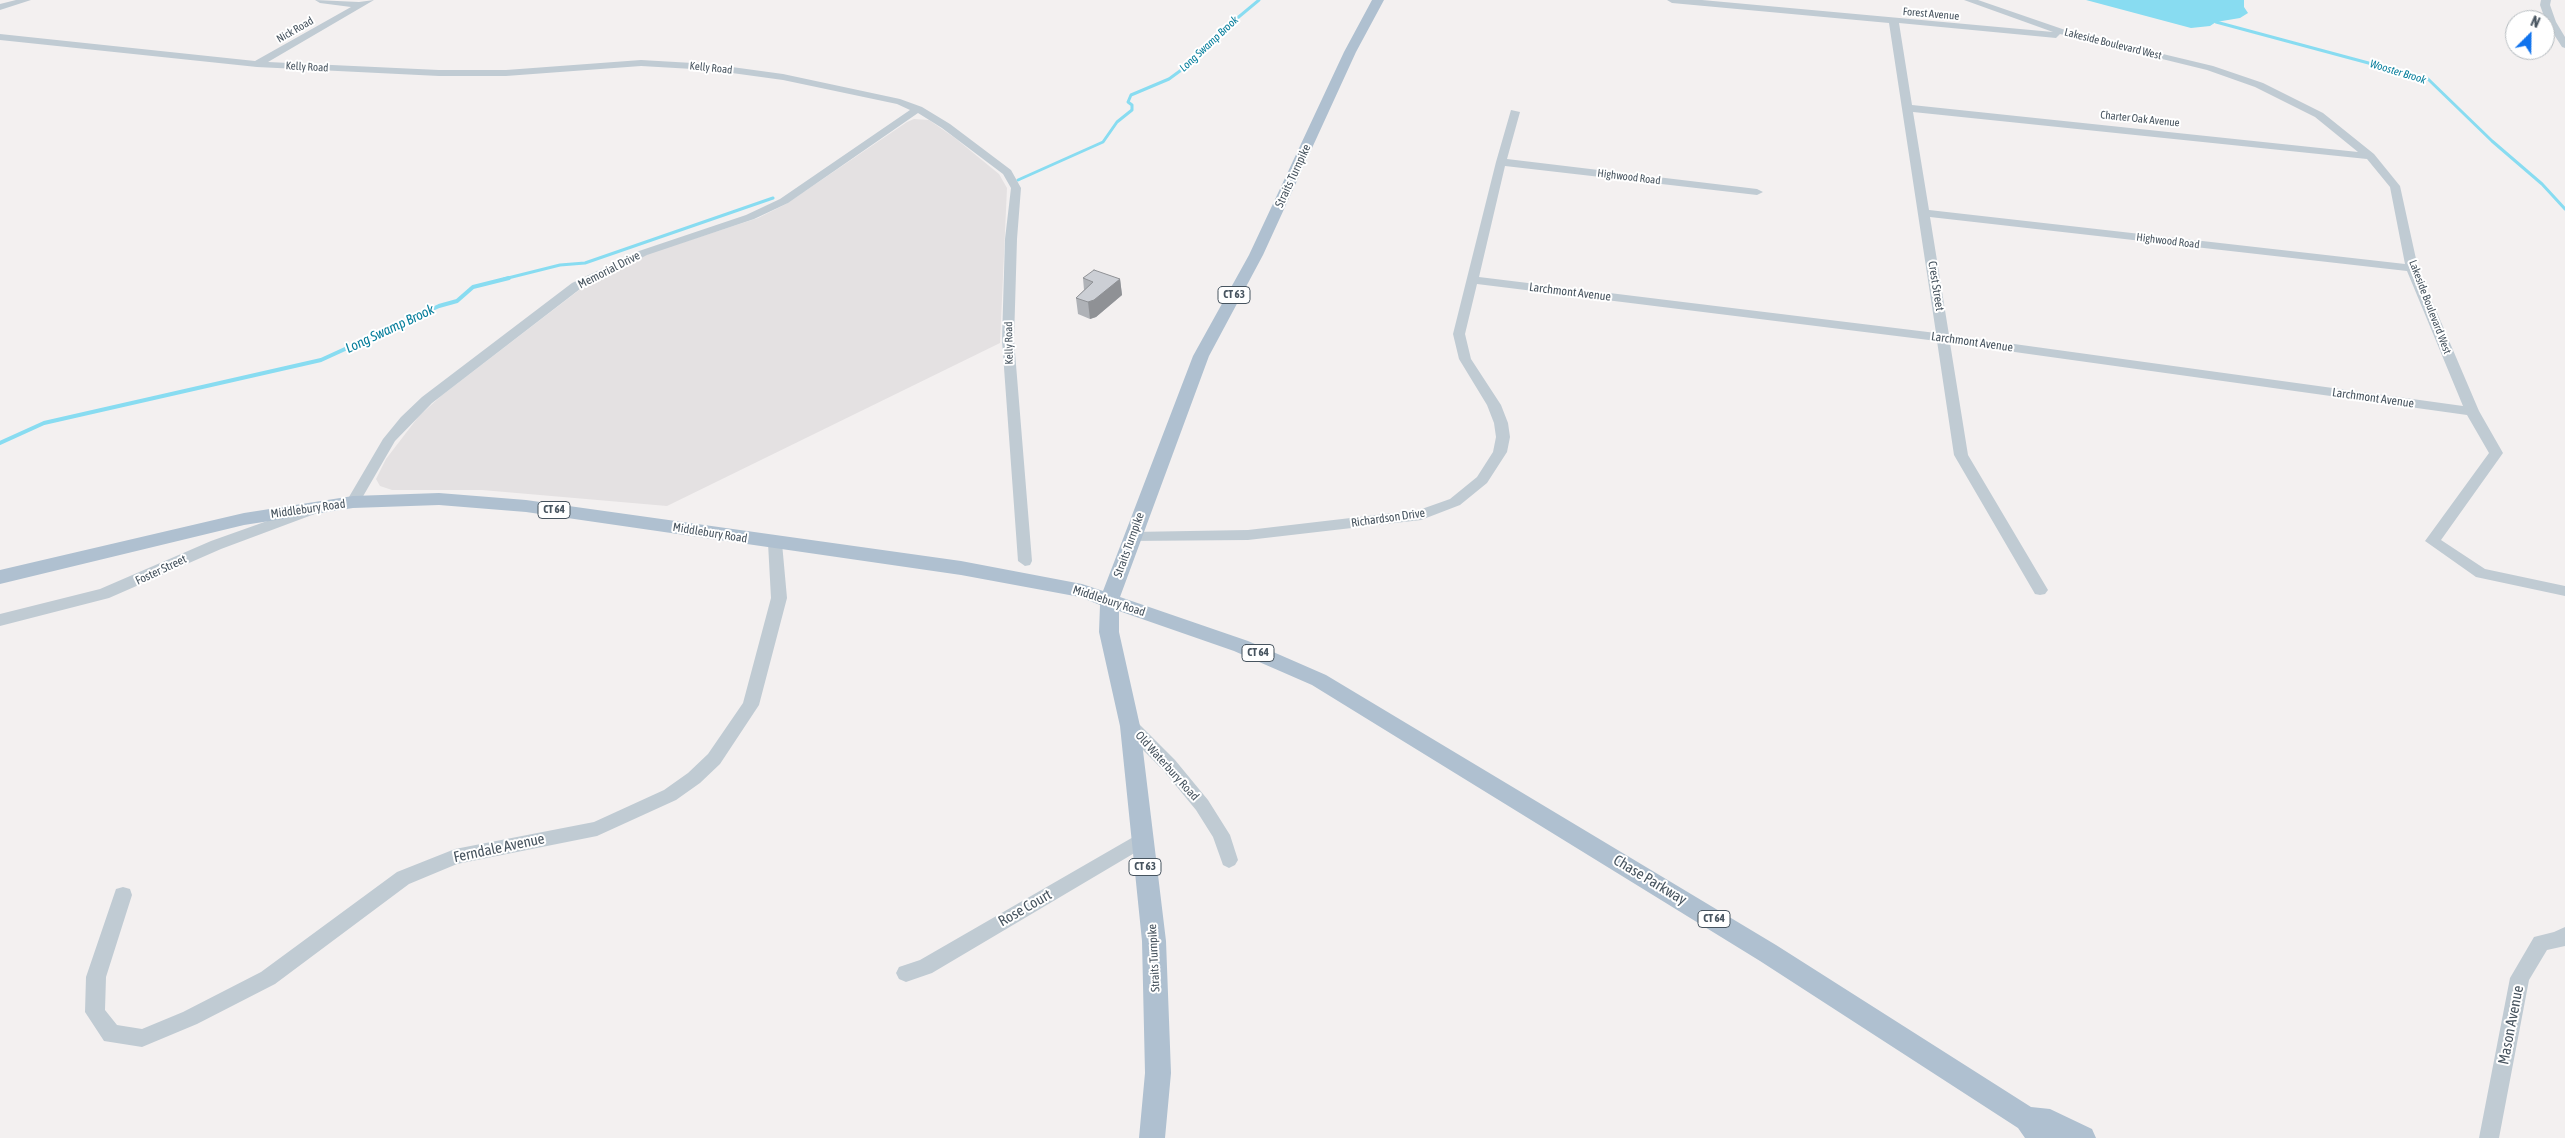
<!DOCTYPE html>
<style>
body{margin:0}
#map{position:relative;width:2565px;height:1138px;overflow:hidden;background:#f3f0f0;font-family:"Asap Condensed",sans-serif}
canvas{display:block}
.north{position:absolute;left:2505px;top:10px;width:50px;height:50px;box-sizing:border-box;background:#fff;border:1px solid #b5bbbf;border-radius:50%;rotate:23deg;font-size:14px;font-weight:700;line-height:20px;text-align:center;color:#47545f}
.north::after{content:'';display:block;margin:auto;width:18px;height:22px;background:#1073ed;clip-path:polygon(50% 0,100% 100%,50% 72%,0 100%)}
</style>
<div id="map">
<canvas width="2565" height="1138"></canvas>
<div class="north">N</div>
</div>
<script>
const c = document.querySelector('canvas').getContext('2d');
c.lineJoin = 'round';
function fillPath(path, color) { c.fillStyle = color; c.fill(path, 'evenodd'); }
const poly = rows => new Path2D(rows.map(r => 'M' + r).join(''));
function stroke(path, color, width, dash) { c.strokeStyle = color; c.lineWidth = width; c.lineCap = dash ? 'butt' : 'round'; c.setLineDash(dash || []); c.stroke(path); }
function write(font, color, halo, rows, align = 'center') {
  c.font = font + ' "Asap Condensed",sans-serif'; c.lineWidth = 4; c.setLineDash([]); c.textBaseline = 'middle'; c.strokeStyle = halo; c.fillStyle = color; for (const [text, x, y, turn = 0] of rows) {
    c.save(); c.translate(x, y); c.rotate((+turn || 0) * Math.PI / 180); c.textAlign = isNaN(turn) ? turn : align; if (halo) c.strokeText(text, 0, 0); c.fillText(text, 0, 0); c.restore();
  }
}
const education = poly([
 [914,119,929,120,955,138,999,174,1007,188,1000,343,667,506,482,490,392,490,380,486,376,479,386,459,419,416,441,396,587,284,610,270,653,252,758,218,786,204,907,122]
]);
const water = poly([
 [2086,0,2244,0,2244,7,2248,13,2240,18,2216,22,2210,26,2191,28]
]);
const streamFar1 = poly([
 [2216,22,2428,79,2492,141,2542,184,2565,209],
 [1018,180,1103,142,1117,122,1132,110,1132,105,1128,102,1131,95,1169,79,1184,68,1211,40,1259,0],
 [504,279,560,265,585,263,773,198]
]);
const stream = poly([
 [0,443,44,423,321,360,439,306,457,301,473,287,509,278]
]);
const minor = poly([
 [16,0,31,0,0,10,0,4,16,0],
 [315,0,359,2,374,0,268,62,439,70,506,70,641,60,710,64,783,74,900,99,922,107,950,124,1011,170,1021,188,1017,239,1014,340,1032,561,1030,565,1025,566,1018,561,1002,340,1005,239,1011,188,1003,174,942,128,918,113,788,203,754,219,647,255,580,289,432,403,395,441,358,505,348,505,346,502,383,439,401,417,422,397,572,283,639,251,746,215,780,199,910,110,897,104,783,80,710,70,641,66,506,76,439,76,257,67,0,40,0,34,255,61,351,7,320,3,315,0],
 [1667,0,1702,0,2053,32,1964,0,1978,0,2071,32,2213,66,2263,83,2323,113,2374,154,2400,186,2418,268,2479,411,2503,453,2441,540,2485,569,2565,586,2565,596,2476,577,2425,541,2489,453,2467,415,1950,343,1968,455,2048,590,2045,594,2040,595,2035,594,1954,455,1937,341,1477,284,1465,334,1471,359,1501,405,1508,423,1510,437,1507,452,1487,483,1460,505,1421,520,1248,540,1127,541,1125,537,1132,532,1248,530,1419,510,1450,499,1477,477,1493,452,1496,437,1494,423,1487,405,1459,359,1453,334,1496,162,1511,110,1520,112,1507,159,1757,189,1763,192,1757,195,1505,166,1479,277,1936,333,1889,23,1672,3,1667,0],
 [1899,23,2056,38,2060,34,2207,70,2255,87,2315,117,2358,152,1912,105,1899,23],
 [1913,112,2367,159,2390,187,2405,264,1929,210,1913,112],
 [1930,217,2407,271,2463,406,1949,335,1930,217],
 [2541,0,2551,0,2550,5,2556,22,2565,37,2565,48,2562,47,2546,22,2540,5,2541,0],
 [315,504,322,509,320,512,221,549,109,598,0,626,0,614,100,589,211,541,315,504],
 [775,538,782,543,787,598,759,705,720,764,700,783,676,800,597,836,457,864,409,884,275,984,197,1024,142,1047,104,1041,85,1012,86,977,116,889,123,887,130,889,132,895,106,977,105,1010,117,1025,142,1029,183,1012,261,972,397,872,455,849,594,822,664,790,688,773,708,754,743,703,771,598,768,543,775,538],
 [1130,719,1136,721,1175,760,1208,800,1230,835,1238,860,1235,865,1229,868,1223,865,1213,837,1196,810,1163,770,1124,731,1122,726,1124,721,1130,719],
 [1142,832,1148,835,1151,840,1148,845,932,973,906,982,899,979,896,973,899,967,920,960,1142,832],
 [2565,927,2565,946,2547,950,2529,980,2499,1138,2479,1138,2510,978,2534,937,2554,932,2565,927]
]);
const major = poly([
 [1372,0,1384,0,1356,52,1263,255,1209,356,1120,597,1248,641,1326,675,1776,945,2031,1107,2050,1109,2092,1129,2096,1138,2025,1138,2018,1128,1760,961,1312,685,1234,651,1119,611,1119,632,1140,726,1166,941,1171,1073,1165,1138,1139,1138,1145,1073,1142,941,1120,726,1099,632,1100,605,1080,597,961,575,526,512,439,505,353,508,244,525,0,584,0,570,244,513,353,496,439,493,526,500,961,561,1082,584,1103,591,1193,356,1249,255,1344,52,1372,0]
]);
const wall = poly([
 [1083,278,1120,279,1122,295,1096,317,1090,319,1078,314,1076,298,1084,290]
]);
const shadedWall = poly([
 [1120,279,1122,295,1096,317,1090,319,1088,302]
]);
const building = poly([
 [1094,270,1120,279,1094,300,1088,302,1076,298,1093,282,1083,278,1094,270]
]);
const farStreetnames = [
 ["Forest Avenue",1931,14,5],
 ["Nick Road",295,30,-30],
 ["Lakeside Boulevard West",2113,44,14],
 ["Kelly Road",307,67,3],
 ["Kelly Road",711,68,6],
 ["Charter Oak Avenue",2140,119,6],
 ["Highwood Road",1629,177,7],
 ["Highwood Road",2168,241,7],
 ["Lakeside Boulevard West",2430,307,69],
 ["Kelly Road",1009,343,-91]
];
const farWaternames = [
 ["Long Swamp Brook",1209,44,-43],
 ["Wooster Brook",2398,72,17]
];
const shields = [
 [1234,295,32],
 [554,510,32],
 [1258,653,32],
 [1145,867,32],
 [1714,919,32]
];
const shieldNames = [
 ["CT 63",1234,295],
 ["CT 64",554,510],
 ["CT 64",1258,653],
 ["CT 63",1145,867],
 ["CT 64",1714,919]
];
const streetNames = [
 ["Straits Turnpike",1293,176,-65],
 ["Memorial Drive",609,270,-27],
 ["Crest Street",1936,286,81],
 ["Larchmont Avenue",1570,292,7],
 ["Larchmont Avenue",1972,342,8],
 ["Larchmont Avenue",2373,398,8],
 ["Middlebury Road",308,509,-8],
 ["Richardson Drive",1388,518,-8],
 ["Middlebury Road",710,533,9],
 ["Straits Turnpike",1129,545,-70],
 ["Foster Street",161,570,-25],
 ["Middlebury Road",1109,601,18],
 ["Old Waterbury Road",1167,766,48],
 ["Straits Turnpike",1154,958,-93]
];
const waterNames = [
 ["Long Swamp Brook",390,329,-25]
];
const nearStreetnames = [
 ["Ferndale Avenue",499,848,-12],
 ["Chase Parkway",1650,880,31],
 ["Rose Court",1025,908,-30],
 ["Mason Avenue",2511,1025,-79]
];
fillPath(education, '#e4e1e2');
fillPath(water, '#88dcf1');
stroke(streamFar1, '#88dcf1', 3);
stroke(stream, '#88dcf1', 4);
fillPath(minor, '#c0cbd3');
fillPath(major, '#afc0d0');
fillPath(wall, '#afb2b7');
fillPath(shadedWall, '#8f9195');
fillPath(building, '#cccfd5');
stroke(building, '#8f9195', 1);
write('11px', '#47545f', '#fff', farStreetnames);
write('italic 11px', '#077e9c', '#fff', farWaternames);
for (const [x, y, w] of shields) { const box = new Path2D(); box.roundRect(x - w / 2, y - 8.5, w, 17, 4); c.fillStyle = '#fff'; c.fill(box); stroke(box, '#47545f', 1); }
write('bold 11px', '#47545f', null, shieldNames);
write('12px', '#47545f', '#fff', streetNames);
write('italic 14px', '#077e9c', '#fff', waterNames);
write('15px', '#47545f', '#fff', nearStreetnames);
</script>
